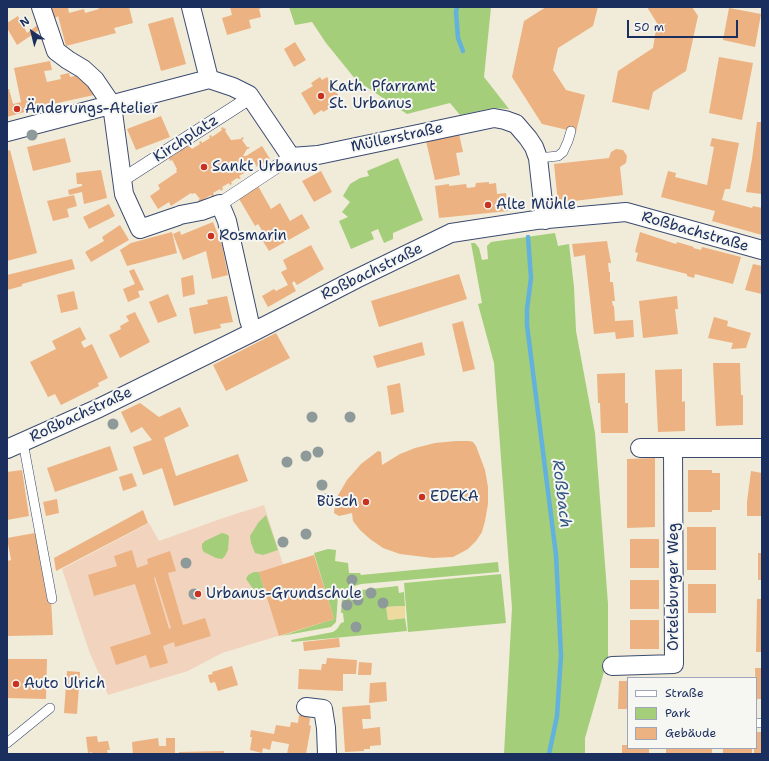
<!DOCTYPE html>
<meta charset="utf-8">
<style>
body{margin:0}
#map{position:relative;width:769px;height:761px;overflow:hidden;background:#f1ebd9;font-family:"Shantell Sans",sans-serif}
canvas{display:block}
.frame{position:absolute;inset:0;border:8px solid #1b2f5e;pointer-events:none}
.legend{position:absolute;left:627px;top:677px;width:130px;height:72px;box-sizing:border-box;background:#f6f6f2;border:1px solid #9ea6b7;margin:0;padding:5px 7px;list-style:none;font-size:12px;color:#1b2f5e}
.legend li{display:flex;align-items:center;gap:8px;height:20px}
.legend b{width:20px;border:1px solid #9ea6b7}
.north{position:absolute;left:12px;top:12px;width:40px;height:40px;-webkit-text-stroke:3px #f6f6f2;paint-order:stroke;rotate:325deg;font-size:11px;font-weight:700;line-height:16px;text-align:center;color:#1b2f5e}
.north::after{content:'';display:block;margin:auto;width:14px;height:18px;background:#1b2f5e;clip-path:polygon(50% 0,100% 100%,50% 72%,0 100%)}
.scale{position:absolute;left:627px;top:20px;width:111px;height:18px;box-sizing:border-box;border:2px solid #1b2f5e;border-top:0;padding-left:5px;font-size:12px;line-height:14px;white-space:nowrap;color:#1b2f5e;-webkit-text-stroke:3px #f6f6f2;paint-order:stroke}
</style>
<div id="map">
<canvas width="769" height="761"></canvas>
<div class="frame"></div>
<ul class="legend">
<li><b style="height:5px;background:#fff"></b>Straße</li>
<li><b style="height:11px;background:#a4ce7a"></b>Park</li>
<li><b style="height:11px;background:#ecb281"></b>Gebäude</li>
</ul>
<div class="north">N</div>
<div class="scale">50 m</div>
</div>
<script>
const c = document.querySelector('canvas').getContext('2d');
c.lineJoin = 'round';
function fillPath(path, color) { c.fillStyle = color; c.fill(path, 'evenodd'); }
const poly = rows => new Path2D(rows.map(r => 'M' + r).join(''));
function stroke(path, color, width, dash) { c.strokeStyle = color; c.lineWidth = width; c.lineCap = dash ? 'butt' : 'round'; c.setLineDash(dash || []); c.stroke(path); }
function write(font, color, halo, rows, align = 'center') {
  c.font = font + ' "Shantell Sans",sans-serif'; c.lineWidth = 4; c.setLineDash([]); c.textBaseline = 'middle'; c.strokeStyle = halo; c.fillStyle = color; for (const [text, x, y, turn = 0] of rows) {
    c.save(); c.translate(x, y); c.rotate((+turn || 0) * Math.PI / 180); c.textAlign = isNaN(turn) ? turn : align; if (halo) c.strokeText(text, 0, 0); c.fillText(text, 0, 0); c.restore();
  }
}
const built = poly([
 [264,505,283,564,314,555,334,619,222,653,188,671,108,695,89,651,62,569,149,523,159,541,223,518]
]);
const green = poly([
 [289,7,491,7,484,77,509,109,493,108,460,115,450,103,407,114,356,80,326,43,312,22,295,25],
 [398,158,423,220,393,233,393,239,384,243,378,229,371,232,374,239,351,249,339,221,348,217,342,212,350,202,343,196,350,184,360,178,369,176,367,171],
 [555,233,558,246,569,244,574,287,576,331,595,433,608,604,608,658,585,738,585,754,504,754,512,608,494,363,478,304,482,303,471,243,475,243,479,248,482,260,488,259,487,246,491,242],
 [266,515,278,550,263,555,255,553,251,543,250,536,258,523],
 [222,533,226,534,229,536,228,550,225,556,222,559,216,558,204,552,202,549,202,544,205,541],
 [328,549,336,550,335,561,348,563,349,573,360,573,361,575,498,562,499,572,361,584,351,587,338,596,336,622,331,627,281,636,334,619,314,553],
 [254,572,259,572,266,595,260,596,256,593,246,579,248,575],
 [501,574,506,623,408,632,404,583],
 [398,586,399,593,404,592,405,606,387,607,388,620,405,618,407,631,292,642,291,640,333,632,337,629,341,623,344,622,343,613,341,613,342,599,353,591]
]);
const sand = poly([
 [405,606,405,618,388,620,386,607]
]);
const stream = poly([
 [457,7,456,12,458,38,463,51],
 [528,237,531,278,527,309,527,325,556,555,561,655,557,716,549,754]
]);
const building = poly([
 [45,7,68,7,69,13,84,9,85,13,99,9,98,7,129,7,133,23,114,28,116,33,66,46,58,16,50,22],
 [230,7,265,7,259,9,261,17,249,20,251,28,227,35,222,18,232,15],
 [546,7,598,7,593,26,558,48,553,70,566,90,585,95,576,132,542,124,512,77,524,21],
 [647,7,692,7,698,16,686,71,653,92,649,110,612,102,618,71,653,48,657,23],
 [729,8,761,14,755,47,723,40],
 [18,16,27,33,40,23,42,28,17,45,7,28,7,23],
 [173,17,186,64,161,71,148,24],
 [295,42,306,60,294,67,284,49],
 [719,57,753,63,742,120,709,113],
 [50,61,52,70,44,71,47,82,61,79,60,75,69,73,70,77,80,75,94,88,94,95,53,104,7,117,7,89,9,89,13,104,21,102,14,68],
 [320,77,322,80,327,77,340,98,332,103,334,106,323,112,322,110,314,115,301,93,313,86,311,83],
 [161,116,170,137,136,150,127,129],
 [757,122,762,122,762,194,746,192,752,159],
 [223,127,224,129,225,128,226,130,225,131,231,140,241,139,242,137,244,138,242,140,247,147,249,147,250,148,247,149,243,156,246,156,262,146,270,159,257,167,252,158,249,160,247,163,251,169,239,176,241,178,239,179,237,178,231,182,232,184,230,185,229,183,222,187,223,189,221,191,220,189,213,193,214,195,212,197,211,195,204,199,205,201,203,203,202,201,199,202,198,200,200,199,195,193,192,194,191,193,171,206,169,202,158,209,150,196,160,189,158,185,177,172,176,170,177,169,172,160,170,161,169,159,170,158,169,156,171,154,173,156,185,147,185,148,187,147,186,145,188,143,189,146,192,144,193,146,190,147,192,149,200,144,199,142,201,141,202,143,210,138,209,136,211,135,212,137,222,130,221,128],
 [459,134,463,152,456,153,460,175,435,180,426,141],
 [65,138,71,162,33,171,27,147],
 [712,138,739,143,730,189,725,189,722,200,752,208,753,206,762,208,762,235,712,221,715,211,661,197,668,171,676,173,675,177,707,185,714,147,710,146],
 [616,149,623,150,627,156,626,163,620,167,623,195,558,203,554,164,609,158,611,152],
 [10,150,37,253,7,261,7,151],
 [101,170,107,198,84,204,82,192,69,195,68,190,82,186,82,184,77,184,76,173],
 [321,171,332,192,314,202,302,181],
 [489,182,489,184,496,183,497,194,506,193,508,211,439,218,435,186,449,184,449,186,466,184,467,188,475,187,476,183],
 [258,186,271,209,280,203,290,221,302,214,310,228,269,251,261,238,265,235,258,224,255,226,238,197],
 [74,195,77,206,67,209,69,217,53,221,47,201],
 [109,204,115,216,89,229,83,217],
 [213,222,222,245,228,275,212,279,206,251,183,260,173,234,180,231,181,235],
 [120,225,129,240,91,262,85,252,104,241,102,237],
 [172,232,177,253,127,266,120,250,131,243],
 [640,232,676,244,677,242,694,247,693,248,701,250,702,247,741,257,733,284,695,274,694,278,687,276,687,274,636,261,638,253,635,252],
 [607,241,611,263,608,263,609,272,610,272,610,282,613,282,615,301,612,301,613,306,614,306,615,321,633,320,634,337,616,339,615,332,594,334,585,255,574,257,572,244],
 [311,245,324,269,297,285,294,281,292,283,296,291,268,307,262,296,274,289,276,291,288,285,281,272,287,269,283,260],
 [72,259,75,269,22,284,22,286,7,290,7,275],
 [753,264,762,266,762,294,745,290],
 [134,269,144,290,138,291,140,297,128,302,123,289,135,284,129,271],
 [459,274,467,299,379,327,371,301],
 [193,275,195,294,183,297,181,278],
 [74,291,78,309,61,313,57,295],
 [168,294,177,316,158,323,149,302],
 [227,296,233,322,220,324,221,328,194,334,189,308,208,304,207,300],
 [677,296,678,309,675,309,678,334,643,338,639,301],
 [135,312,150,342,120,358,109,335,121,329,120,326,129,321,126,316],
 [714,317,728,321,727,326,751,333,746,348,731,349,733,343,708,338],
 [463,321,475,369,463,372,452,324],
 [80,327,86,339,81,342,84,348,92,344,108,378,98,383,99,386,61,405,55,394,48,397,30,362,56,349,52,341],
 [276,333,290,358,226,391,213,365],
 [422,342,425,355,377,368,373,356],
 [713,363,740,363,741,395,743,395,743,425,716,426],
 [682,369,682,402,685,401,685,431,658,432,655,370],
 [625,373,625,403,628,403,628,433,601,433,600,403,598,403,597,374],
 [400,383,404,412,391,415,387,386],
 [140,403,159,417,180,407,189,426,164,438,176,476,238,454,248,481,174,506,162,468,143,475,133,447,152,440,142,427,131,433,121,412],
 [456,441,469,441,473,442,476,446,485,470,488,487,488,504,485,521,482,532,476,541,468,549,453,557,433,558,400,554,383,548,370,539,360,530,353,521,352,513,339,516,334,513,335,504,337,497,347,480,361,464,378,451,381,452,382,465,400,454,415,448,435,443],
 [110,446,118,470,55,492,47,468],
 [655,458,655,527,627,528,627,459],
 [22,470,29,516,7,520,7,472],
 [688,470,712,470,712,473,720,473,720,510,712,510,712,512,688,512],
 [751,471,762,473,761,516,747,516,747,502],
 [132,473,137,486,123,491,119,477],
 [57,499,59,513,46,516,43,502],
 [143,510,148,523,56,571,54,558],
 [687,527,716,527,716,570,687,570],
 [35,533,47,599,51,599,53,635,7,636,7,561,11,560,7,538],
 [630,539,659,539,659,568,630,568],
 [132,550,137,568,148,564,147,559,170,551,176,571,168,573,183,625,205,618,211,636,175,647,174,642,163,646,168,663,150,668,146,655,116,665,110,647,151,634,135,584,94,596,88,575,117,566,114,556],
 [155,577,171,628,169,629,154,578],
 [758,553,762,553,762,580,758,580],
 [314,555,334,619,279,636,259,572],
 [630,580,659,580,659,609,630,609],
 [688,584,716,584,716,613,688,613],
 [757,599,762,599,762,652,756,652],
 [630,620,659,620,659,649,630,649],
 [339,638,340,647,304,651,303,642],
 [327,658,357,660,356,674,343,674,343,691,298,689,299,669,321,670,322,664,326,664],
 [7,659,47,659,46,699,7,698],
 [359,662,372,663,371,675,358,675],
 [232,666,238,685,218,691,215,682,210,683,208,675,213,674,212,672],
 [755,668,762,668,762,699,756,699],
 [67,671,80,672,77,714,64,713],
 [619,681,628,681,628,709,618,709],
 [386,682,387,701,369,703,370,683],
 [370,705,371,719,362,719,363,729,380,727,381,745,370,746,370,749,364,749,364,751,345,752,342,707],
 [299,715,310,718,309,725,311,726,306,754,287,754,289,744,272,741,270,750,263,748,262,753,250,750,252,737,250,737,251,730,274,734,276,725,290,727,291,722,298,723],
 [756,732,762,732,762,754,754,754,754,748,756,748],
 [97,736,98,742,108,741,110,750,107,750,108,754,92,754,92,752,88,753,86,737],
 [158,738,159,746,166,746,166,738,175,738,175,754,160,754,160,753,155,754,133,754,132,742],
 [622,745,628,745,628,748,649,748,649,754,622,754],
 [666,748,712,748,712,754,666,754],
 [723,748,752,748,752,754,723,754],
 [224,751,224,754,179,754,179,752]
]);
const service = poly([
 [538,158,558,156,563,152,568,141,571,131],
 [23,442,52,599],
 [756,723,762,723],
 [7,743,50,708]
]);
const pedestrian = poly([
 [122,180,251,97],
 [220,204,291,157]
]);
const minor = poly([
 [41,7,56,51,68,60,83,69,95,80,112,105,124,194,140,229,178,216],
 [191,7,209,79],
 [209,79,233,87,249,95,291,157,318,155,494,118,505,120,516,124,528,138,534,147,538,158,545,220],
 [7,132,209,79],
 [180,215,201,211,220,204,227,221,249,320,253,332],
 [640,448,762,448],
 [7,449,99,408,253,332,356,279,451,233,536,220,626,212,762,250],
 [612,666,674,664,673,448],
 [306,707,323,709,326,728,327,754]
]);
const trees = [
 [32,135],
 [312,417],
 [350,417],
 [113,424],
 [318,452],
 [306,456],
 [287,462],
 [322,485],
 [326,499],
 [306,534],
 [283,542],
 [186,563],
 [352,580],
 [371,593],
 [194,594],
 [358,600],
 [383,603],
 [347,605],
 [356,627]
];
const markers = [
 [321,96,4,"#c8321e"],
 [17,109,4,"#c8321e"],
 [204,167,4,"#c8321e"],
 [488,205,4,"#c8321e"],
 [211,236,4,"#c8321e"],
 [422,497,4,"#c8321e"],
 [366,502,4,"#c8321e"],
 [198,594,4,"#c8321e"],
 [16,684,4,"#c8321e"]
];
const poiNames = [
 ["Kath. Pfarramt",329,87],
 ["St. Urbanus",329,104],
 ["Änderungs-Atelier",25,109],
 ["Sankt Urbanus",212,167],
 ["Alte Mühle",496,205],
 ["Rosmarin",219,236],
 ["EDEKA",430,497],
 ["Büsch",358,502,"right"],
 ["Urbanus-Grundschule",206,594],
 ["Auto Ulrich",24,684]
];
const streetNames = [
 ["Müllerstraße",397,138,-12],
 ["Kirchplatz",186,139,-33],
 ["Roßbachstraße",695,232,16],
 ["Roßbachstraße",372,272,-26],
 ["Roßbachstraße",81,415,-25],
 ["Ortelsburger Weg",674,587,-90]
];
const waterNames = [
 ["Roßbach",561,494,83]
];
fillPath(built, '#f2d4be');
fillPath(green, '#a4ce7a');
fillPath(sand, '#eeda9e');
stroke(stream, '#63b1dd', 4.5);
fillPath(building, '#ecb281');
stroke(service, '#3b4b70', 10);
stroke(pedestrian, '#3b4b70', 14);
stroke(minor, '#3b4b70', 20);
stroke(service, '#fff', 9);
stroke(pedestrian, '#fff', 13);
stroke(minor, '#fff', 18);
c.fillStyle = '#8e9a99';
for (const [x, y] of trees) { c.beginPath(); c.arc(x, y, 5.5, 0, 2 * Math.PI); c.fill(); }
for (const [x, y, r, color] of markers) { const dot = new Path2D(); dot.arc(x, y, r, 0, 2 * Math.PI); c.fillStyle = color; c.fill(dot); stroke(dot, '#f6f6f2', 1.5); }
write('15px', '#1b2f5e', '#f6f6f2', poiNames, 'left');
write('15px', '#1b2f5e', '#f6f6f2', streetNames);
write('italic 16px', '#315684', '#f6f6f2', waterNames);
</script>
